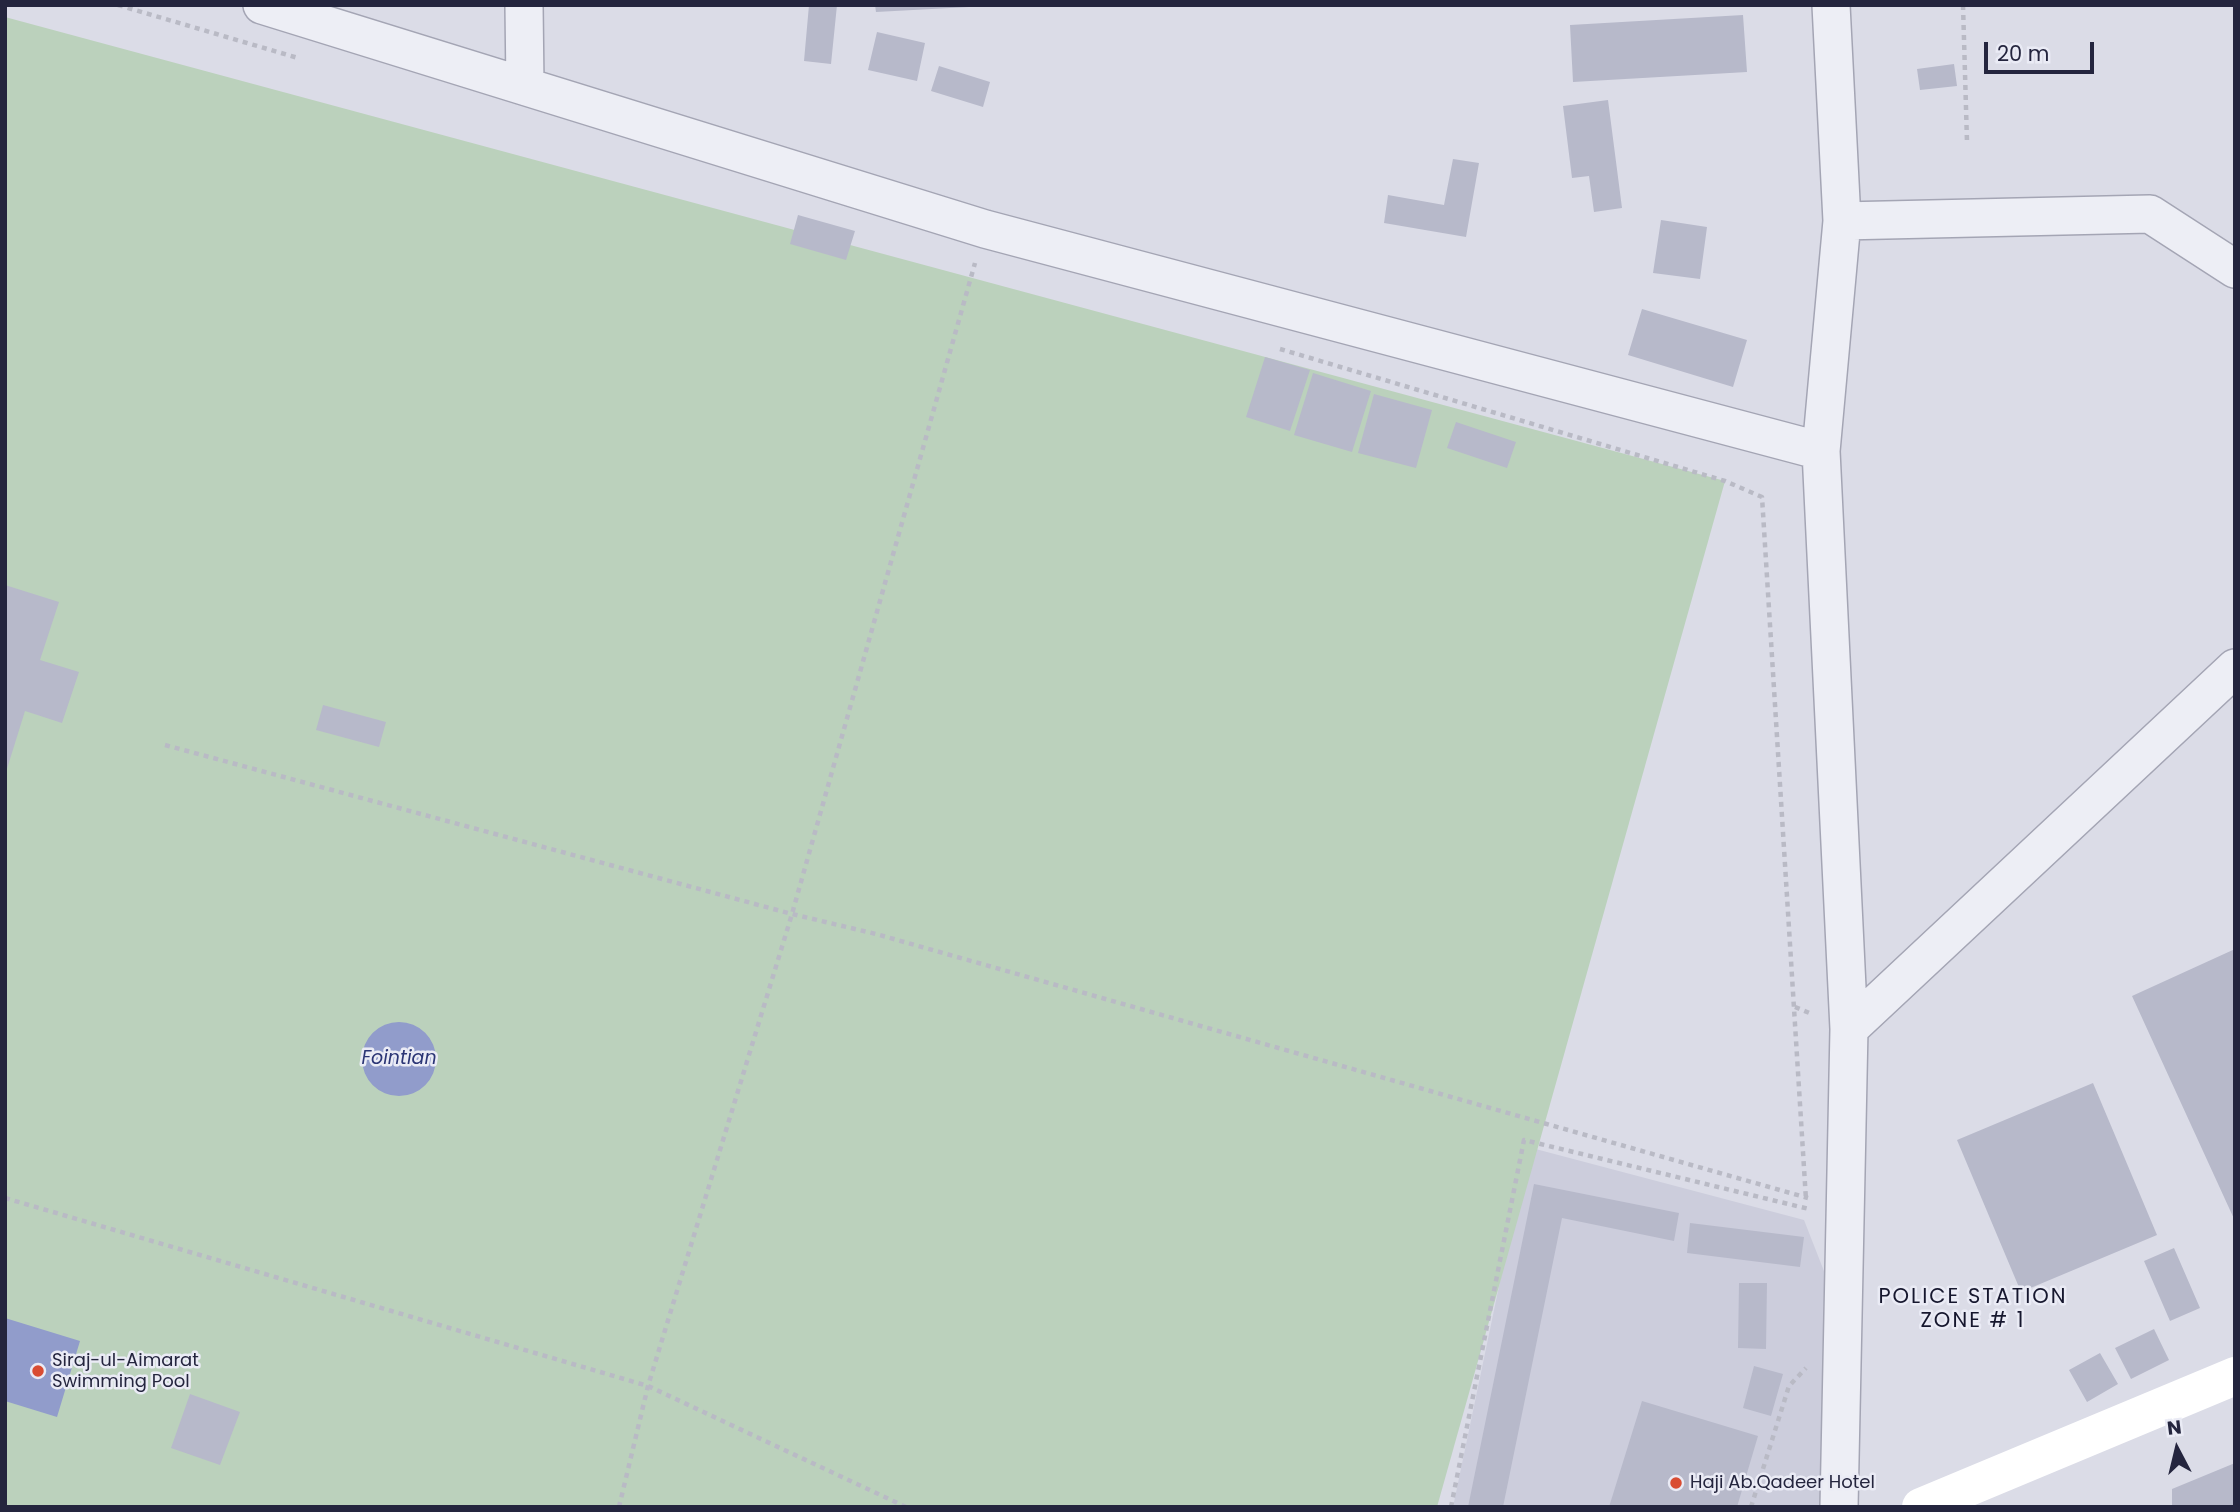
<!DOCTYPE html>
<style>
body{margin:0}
#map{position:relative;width:2240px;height:1512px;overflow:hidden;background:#dbdce7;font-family:Poppins,sans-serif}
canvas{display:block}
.frame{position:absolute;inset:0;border:7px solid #24253e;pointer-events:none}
.north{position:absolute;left:2142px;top:1414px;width:70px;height:70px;-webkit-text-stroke:5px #eaebf5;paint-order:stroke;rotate:353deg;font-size:19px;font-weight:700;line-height:28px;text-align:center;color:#24253e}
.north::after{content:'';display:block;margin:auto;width:24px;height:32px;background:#24253e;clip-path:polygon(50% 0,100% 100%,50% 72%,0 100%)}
.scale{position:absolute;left:1984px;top:42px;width:110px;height:32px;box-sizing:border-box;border:4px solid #24253e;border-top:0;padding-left:9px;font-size:21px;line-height:24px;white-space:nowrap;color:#24253e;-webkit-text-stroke:5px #eaebf5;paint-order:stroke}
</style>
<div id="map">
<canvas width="2240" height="1512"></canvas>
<div class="frame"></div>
<div class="north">N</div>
<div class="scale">20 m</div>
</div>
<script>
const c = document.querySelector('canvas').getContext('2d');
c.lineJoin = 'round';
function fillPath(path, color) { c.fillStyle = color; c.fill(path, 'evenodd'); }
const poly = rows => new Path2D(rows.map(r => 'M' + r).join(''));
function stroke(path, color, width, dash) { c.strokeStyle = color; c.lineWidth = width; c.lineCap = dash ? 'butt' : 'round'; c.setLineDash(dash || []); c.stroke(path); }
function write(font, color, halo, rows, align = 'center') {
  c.font = font + ' Poppins,sans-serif'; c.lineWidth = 5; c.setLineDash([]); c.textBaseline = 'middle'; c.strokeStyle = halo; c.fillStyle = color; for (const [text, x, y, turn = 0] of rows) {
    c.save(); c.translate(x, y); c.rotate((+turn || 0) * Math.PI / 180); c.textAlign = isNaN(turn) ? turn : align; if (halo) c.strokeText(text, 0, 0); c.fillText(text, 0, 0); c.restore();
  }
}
const built = poly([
 [1528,1147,1804,1220,1831,1289,1831,1507,1453,1507]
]);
const green = poly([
 [5,17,1725,481,1437,1507,5,1507]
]);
const water = poly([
 '362 1059a37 37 0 1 1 74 0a37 37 0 1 1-74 0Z',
 [5,1318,80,1341,57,1417,5,1401]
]);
const building = poly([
 [809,5,837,5,831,64,804,61],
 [875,5,969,5,969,7,876,12],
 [1743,15,1747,72,1573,82,1570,25],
 [877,32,925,43,917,81,868,70],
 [1954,64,1957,86,1920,90,1917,69],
 [939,66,990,82,983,107,931,91],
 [1608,100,1622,208,1594,212,1589,176,1572,178,1563,106],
 [1453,159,1479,163,1466,237,1384,223,1388,195,1444,205],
 [798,215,855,231,846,260,790,244],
 [1661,220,1707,227,1700,279,1653,273],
 [1642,309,1747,340,1733,387,1628,355],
 [1265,357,1310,370,1290,431,1246,417],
 [1313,373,1371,391,1352,452,1294,435],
 [1374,394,1432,410,1416,468,1358,453],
 [1456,422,1516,442,1507,468,1447,448],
 [5,585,59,602,40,660,79,672,62,723,25,711,6,772],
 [323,705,386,722,379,747,316,730],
 [2235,949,2235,1221,2132,996],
 [2093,1083,2157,1235,2021,1292,1957,1140],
 [1534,1184,1679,1213,1674,1241,1562,1218,1503,1507,1468,1507],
 [1690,1223,1804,1237,1800,1267,1687,1253],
 [2174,1248,2200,1308,2170,1321,2144,1261],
 [1739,1283,1767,1283,1766,1349,1738,1348],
 [2154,1329,2169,1360,2131,1379,2115,1348],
 [2100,1353,2118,1384,2087,1402,2069,1370],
 [1754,1366,1783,1374,1771,1416,1743,1408],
 [190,1394,240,1412,220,1465,171,1448],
 [1642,1401,1758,1436,1737,1507,1609,1507],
 [2235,1463,2235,1507,2172,1507,2172,1489]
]);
const path = poly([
 [118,5,298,58],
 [1963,5,1967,142],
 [1280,349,1725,481,1762,497,1806,1200],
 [165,745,792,914,876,934,1808,1198],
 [1795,1007,1812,1014],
 [5,1198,648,1386,906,1507],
 [619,1507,648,1386,792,914,975,263],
 [1451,1507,1524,1140,1809,1209],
 [1751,1507,1789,1386,1806,1368]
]);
const minor = poly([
 [262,5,985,229,1821,451,1849,1029,1839,1507],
 [524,5,525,86],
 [1831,5,1842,221],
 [1821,451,1842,221,2150,214,2235,269],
 [1849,1029,2235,668]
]);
const secondary = poly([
 [1921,1507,2235,1376]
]);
const markers = [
 [38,1371,7,"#d94c32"],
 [1676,1483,7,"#d94c32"]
];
const poiNames = [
 ["Siraj-ul-Aimarat",52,1361],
 ["Swimming Pool",52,1382],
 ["Haji Ab.Qadeer Hotel",1690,1483]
];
const waterNames = [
 ["Fointian",399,1059]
];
const quarterNames = [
 ["POLICE STATION",1973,1298],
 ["ZONE # 1",1973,1322]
];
fillPath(built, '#cccddc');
fillPath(green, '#bbd1bc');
fillPath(water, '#919ccb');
fillPath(building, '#b7b9ca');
stroke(minor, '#a4a5b4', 40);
stroke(path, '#b9bac5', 4.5, [5, 5]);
stroke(minor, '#edeef5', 37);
stroke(secondary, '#fff', 38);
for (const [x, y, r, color] of markers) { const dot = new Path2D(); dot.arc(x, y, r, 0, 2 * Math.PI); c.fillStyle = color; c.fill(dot); stroke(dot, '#eaebf5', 2.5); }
write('18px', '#24253e', '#eaebf5', poiNames, 'left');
write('italic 19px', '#2b3575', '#eaebf5', waterNames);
c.letterSpacing = '2px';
write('21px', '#16172e', '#eaebf5', quarterNames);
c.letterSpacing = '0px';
</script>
